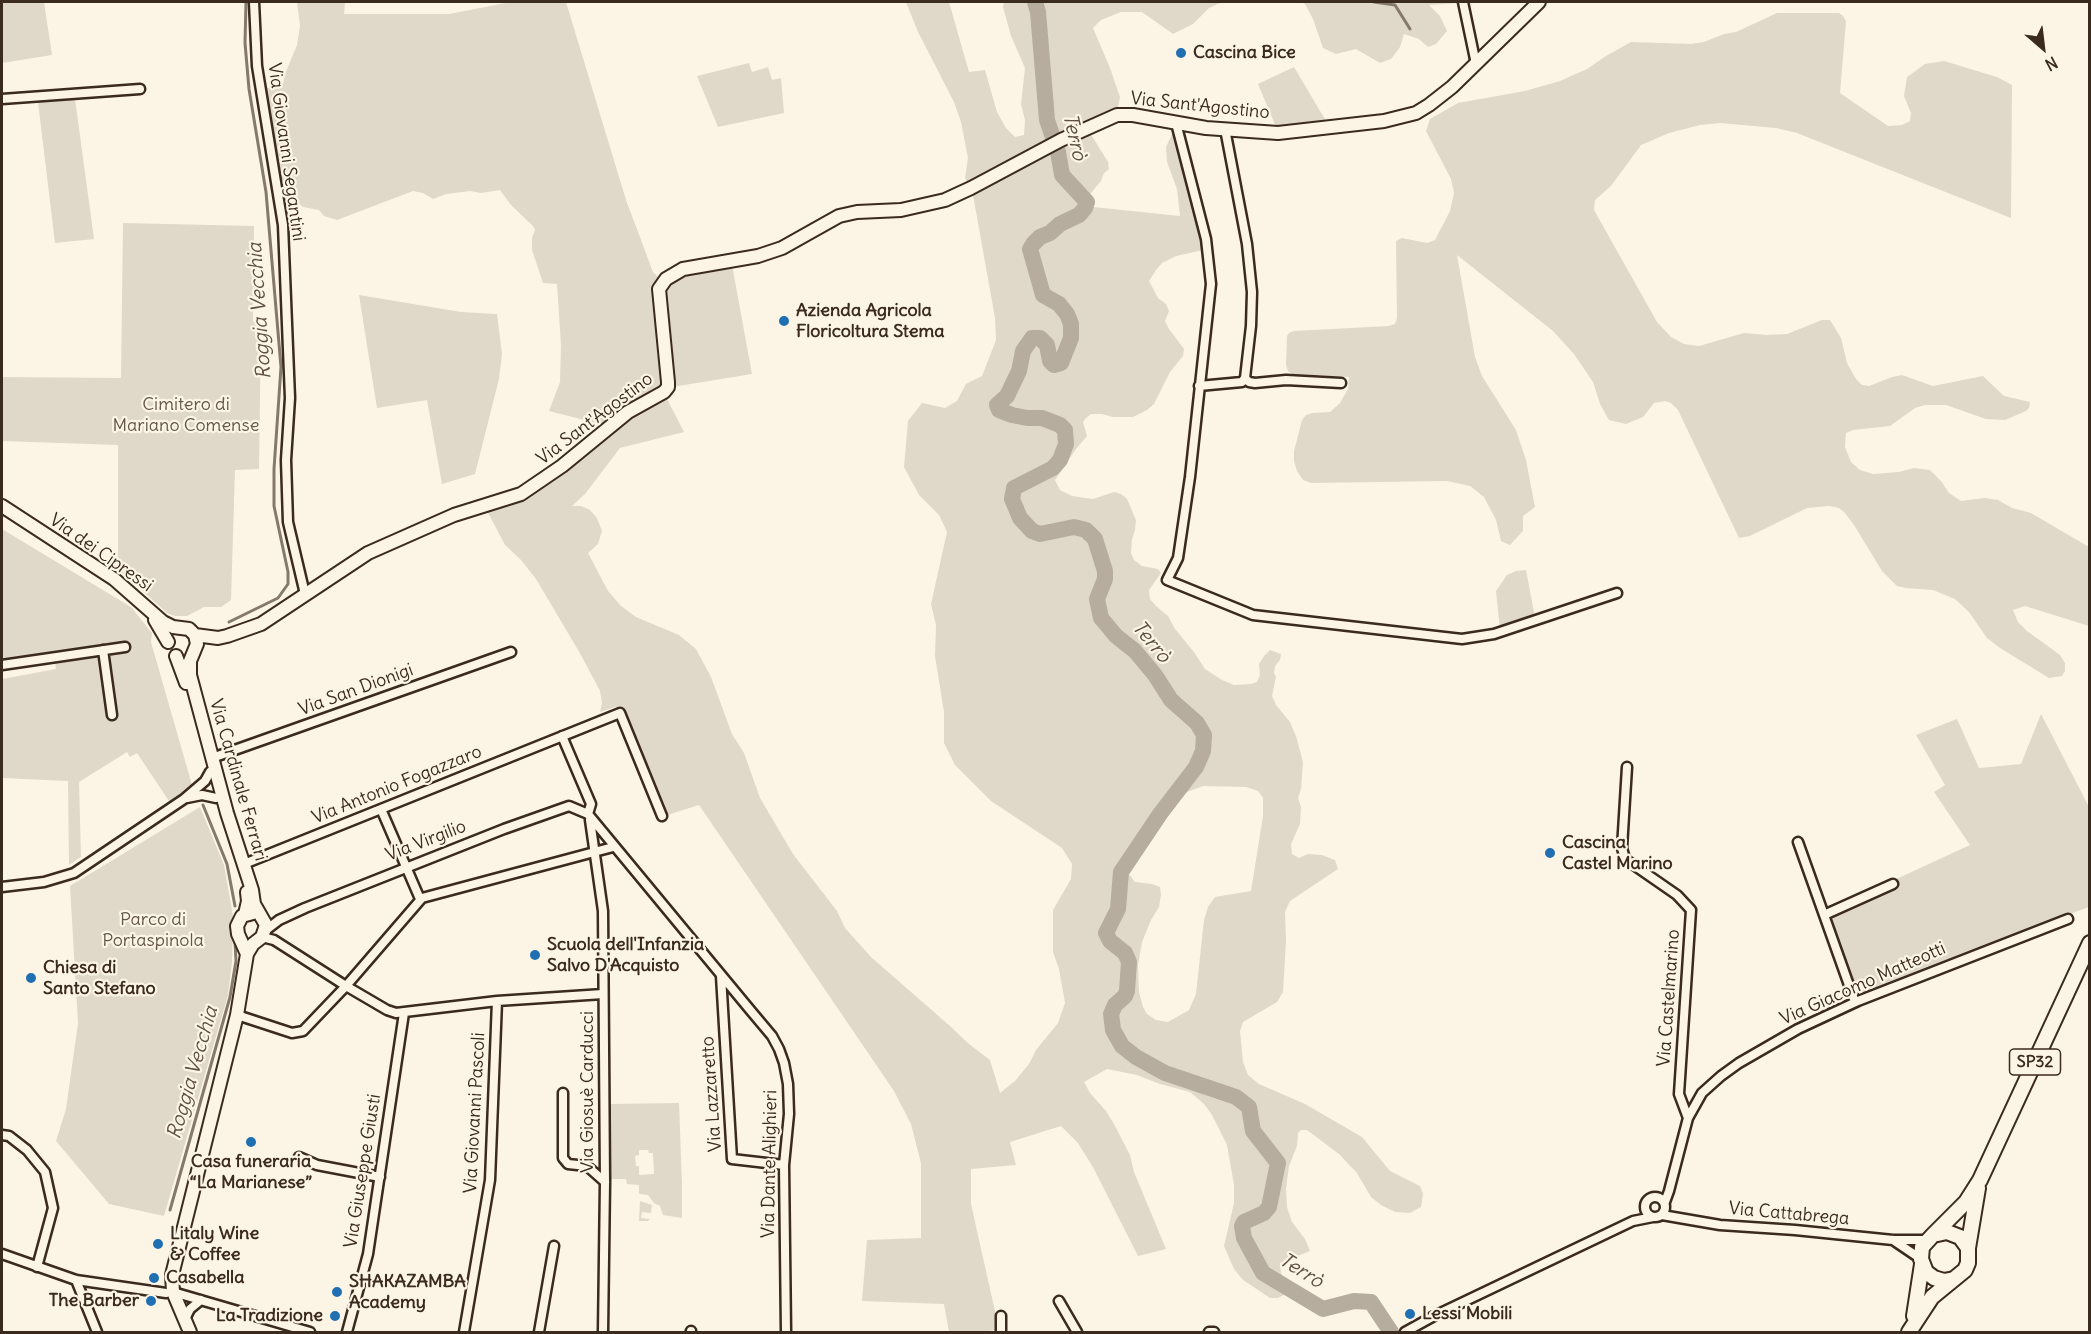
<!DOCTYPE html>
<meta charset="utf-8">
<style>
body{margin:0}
#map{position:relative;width:2091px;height:1334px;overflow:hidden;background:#fcf5e5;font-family:Delius,sans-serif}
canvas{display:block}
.frame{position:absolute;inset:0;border:3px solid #3b2a1e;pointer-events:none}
.north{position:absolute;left:2013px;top:18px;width:60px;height:60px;-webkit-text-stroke:4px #fcf5e5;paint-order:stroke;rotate:152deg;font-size:16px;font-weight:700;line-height:24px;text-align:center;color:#3b2a1e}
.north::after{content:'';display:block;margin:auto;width:21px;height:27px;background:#3b2a1e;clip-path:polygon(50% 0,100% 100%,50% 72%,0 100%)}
</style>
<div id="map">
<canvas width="2091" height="1334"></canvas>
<div class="frame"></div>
<div class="north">N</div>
</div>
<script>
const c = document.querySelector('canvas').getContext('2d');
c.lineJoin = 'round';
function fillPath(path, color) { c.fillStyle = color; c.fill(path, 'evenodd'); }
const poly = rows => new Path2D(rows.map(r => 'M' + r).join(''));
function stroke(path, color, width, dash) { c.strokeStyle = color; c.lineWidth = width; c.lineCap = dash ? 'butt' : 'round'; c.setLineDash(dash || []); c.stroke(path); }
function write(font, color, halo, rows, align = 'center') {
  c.font = font + ' Delius,sans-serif'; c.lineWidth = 4.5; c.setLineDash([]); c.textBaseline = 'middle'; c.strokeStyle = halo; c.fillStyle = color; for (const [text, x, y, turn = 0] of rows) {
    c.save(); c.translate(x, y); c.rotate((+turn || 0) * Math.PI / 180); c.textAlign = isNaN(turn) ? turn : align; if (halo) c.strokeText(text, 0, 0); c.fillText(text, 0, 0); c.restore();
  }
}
const green = poly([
 [2,2,44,2,52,55,2,63],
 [297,2,345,2,344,14,449,14,511,2,566,2,626,200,653,272,660,279,663,384,604,425,549,411,560,382,561,345,557,284,543,283,532,250,532,238,535,230,533,226,511,205,500,190,481,193,470,191,446,194,433,199,423,193,413,191,337,220,324,216,319,210,303,207,287,194,279,177,273,134,264,89,283,84,285,74,297,45,300,26],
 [906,2,949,2,969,72,985,70,997,112,1006,128,1015,137,1024,135,1025,120,1021,104,1025,68,1011,36,1003,7,1004,2,1222,2,1209,8,1193,24,1173,34,1142,12,1121,12,1101,20,1093,28,1110,68,1120,97,1117,112,968,184,965,178,968,158,961,122,954,102,918,32],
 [1301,2,1460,2,1460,3,1429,5,1440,16,1447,31,1436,44,1428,47,1419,39,1404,34,1400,47,1391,59,1380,63,1356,49,1336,54,1323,48,1313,19,1305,4],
 [1777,13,1839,13,1843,16,1846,21,1840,93,1888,126,1902,125,1910,121,1911,113,1904,96,1907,77,1925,64,1944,61,1997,77,2012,85,2011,218,1797,133,1776,128,1720,123,1700,125,1669,133,1641,145,1611,186,1595,200,1594,210,1657,322,1671,337,1684,344,1699,346,1744,333,1767,335,1787,334,1822,320,1830,320,1841,338,1847,363,1856,379,1862,385,1869,386,1892,377,1902,375,1933,386,1983,376,2004,396,2030,402,2029,408,2026,411,2005,420,1986,419,1946,405,1925,405,1915,408,1890,426,1853,430,1846,433,1845,447,1851,462,1860,470,1873,474,1899,472,1914,468,1930,470,1941,481,1949,493,1961,501,1985,498,1998,500,2012,508,2031,513,2089,547,2089,626,2025,606,2013,610,2018,622,2027,631,2060,655,2065,663,2065,671,2062,676,2049,678,2000,648,1987,638,1969,612,1955,599,1933,590,1906,588,1897,586,1882,571,1854,525,1845,513,1839,508,1829,506,1807,508,1750,536,1739,538,1678,410,1671,403,1665,401,1654,403,1643,417,1626,424,1609,420,1600,404,1593,382,1574,354,1553,331,1457,255,1475,357,1482,376,1516,430,1526,460,1535,507,1523,516,1523,531,1510,545,1501,541,1496,520,1484,497,1470,486,1447,481,1311,483,1303,480,1297,471,1294,461,1294,451,1302,420,1306,415,1312,413,1330,412,1340,403,1348,389,1349,377,1292,374,1288,371,1286,365,1287,336,1289,333,1294,331,1389,326,1395,324,1397,318,1396,241,1402,238,1427,243,1435,240,1450,211,1454,193,1451,179,1426,131,1430,119,1458,103,1525,91,1560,81,1587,69,1606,56,1631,42,1691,44,1704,42,1724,34,1736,32],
 [749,63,752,72,768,67,772,80,781,78,784,113,718,127,697,76],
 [1294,67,1326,121,1276,127,1258,84],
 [75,99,94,239,55,243,38,102],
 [1090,133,1108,162,1109,169,1104,173,1101,181,1090,194,1090,201,1093,207,1180,216,1177,189,1167,162,1166,147,1172,134,1185,136,1203,250,1176,256,1162,263,1156,270,1149,281,1158,298,1166,304,1169,311,1165,321,1169,329,1184,349,1183,356,1170,372,1154,404,1147,410,1133,417,1113,417,1102,414,1091,414,1086,418,1083,422,1087,436,1076,449,1055,480,1060,490,1072,496,1093,499,1114,492,1121,494,1127,499,1136,520,1135,530,1132,539,1131,553,1134,560,1142,566,1158,569,1161,573,1149,590,1150,599,1156,606,1168,616,1175,629,1194,652,1205,669,1222,680,1234,685,1251,684,1257,682,1260,675,1259,664,1264,656,1270,650,1281,654,1280,660,1275,666,1274,673,1276,677,1272,696,1276,705,1290,722,1296,736,1303,762,1301,789,1298,798,1301,807,1300,824,1291,844,1292,854,1299,858,1308,854,1322,855,1335,860,1338,869,1290,901,1285,912,1286,941,1283,992,1277,1002,1243,1022,1240,1031,1243,1062,1248,1075,1259,1084,1305,1104,1362,1137,1390,1171,1420,1186,1423,1194,1421,1207,1410,1213,1395,1212,1381,1205,1371,1197,1357,1173,1339,1154,1307,1130,1301,1130,1298,1133,1297,1146,1289,1166,1286,1189,1287,1207,1292,1222,1305,1239,1310,1251,1280,1263,1281,1273,1286,1282,1288,1293,1278,1298,1270,1298,1243,1280,1234,1269,1224,1246,1234,1203,1234,1185,1227,1145,1212,1115,1204,1104,1190,1092,1160,1084,1137,1075,1107,1069,1084,1082,1090,1093,1106,1111,1114,1124,1130,1155,1134,1172,1166,1249,1138,1256,1094,1169,1078,1143,1061,1126,1010,1142,1016,1165,971,1169,971,1204,999,1329,985,1332,949,1332,944,1304,862,1301,867,1240,921,1238,921,1163,911,1124,894,1091,699,805,667,815,623,710,620,707,615,707,600,712,602,703,600,691,581,655,536,579,521,560,505,545,486,509,511,501,630,416,665,395,684,432,620,448,585,494,572,506,581,506,590,510,597,518,602,531,598,544,588,553,608,591,621,606,636,617,679,635,696,649,711,677,732,734,744,753,760,798,793,854,837,911,845,928,871,957,950,1026,969,1044,990,1060,1000,1093,1015,1081,1029,1064,1036,1050,1058,1023,1065,1003,1059,969,1053,952,1053,910,1071,879,1072,864,1062,848,991,801,955,765,944,743,944,712,935,656,936,625,931,604,947,532,939,515,919,495,904,467,908,421,922,403,945,408,957,401,966,384,982,376,996,340,995,318,973,195,1043,155],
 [1203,786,1246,787,1258,791,1263,798,1263,816,1251,891,1215,897,1208,907,1204,920,1196,994,1189,1010,1168,1022,1156,1020,1147,1014,1143,1007,1139,992,1138,965,1142,942,1151,920,1159,907,1161,895,1160,887,1152,884,1135,882,1128,873,1173,804,1187,792],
 [123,223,254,226,253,322,261,322,259,469,235,470,231,600,221,607,204,607,187,616,175,616,167,613,118,569,118,445,2,441,2,377,121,378],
 [732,265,752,374,672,387,665,291,669,282,681,276],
 [359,295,461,312,497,314,502,354,499,379,475,474,442,484,427,400,377,408],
 [2,529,131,607,152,633,151,642,192,785,173,807,137,753,130,757,127,752,79,782,81,857,69,865,68,781,2,778,2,679,56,669,54,655,2,662],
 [1526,570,1535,618,1500,630,1496,591,1507,575,1516,571],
 [2041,714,2089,807,2089,907,1999,940,1864,993,1859,993,1855,989,1827,911,1970,845,1934,792,1945,785,1916,735,1957,719,1979,768,2021,764],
 [200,807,224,865,233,916,232,962,228,995,164,1216,109,1204,56,1141,66,1109,78,1023,70,886],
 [679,1103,682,1184,682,1218,663,1215,660,1206,654,1203,648,1195,639,1194,639,1185,627,1184,626,1179,611,1179,610,1104],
 [639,1150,648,1150,649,1153,653,1153,654,1174,639,1175,639,1166,636,1166,635,1156,639,1155],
 [640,1201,652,1205,651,1213,642,1212,641,1218,650,1219,648,1221,639,1221]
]);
const stream = poly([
 [1374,2,1395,5,1410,29],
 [229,622,278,598,288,584,288,572,274,506,274,469,281,367,266,192,249,89,245,43,246,2],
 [203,805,227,864,235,906],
 [170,1210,230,997,236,961,235,942]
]);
const river = poly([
 [1035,2,1038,12,1047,120,1058,152,1062,175,1087,202,1085,208,1079,215,1060,224,1050,233,1040,237,1033,244,1030,249,1043,295,1059,304,1067,314,1071,324,1071,338,1061,363,1054,365,1050,361,1047,345,1040,338,1032,338,1023,351,1019,371,1007,396,997,405,999,410,1012,415,1027,418,1042,418,1060,425,1065,430,1066,444,1060,460,1053,468,1014,488,1012,499,1020,518,1032,531,1040,534,1074,527,1086,530,1095,539,1105,571,1105,579,1097,599,1101,618,1116,636,1135,651,1155,675,1171,700,1197,723,1204,735,1203,751,1196,767,1160,814,1121,872,1118,909,1106,933,1110,941,1125,953,1129,962,1127,991,1125,996,1115,1005,1111,1014,1113,1030,1122,1046,1136,1057,1165,1073,1236,1097,1249,1107,1253,1131,1278,1163,1269,1207,1264,1213,1244,1222,1242,1226,1244,1238,1263,1273,1323,1309,1354,1301,1371,1302,1391,1332]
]);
const street = poly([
 [254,2,257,66,283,225,290,398,286,460,288,522,305,594],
 [1463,2,1476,64],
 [2,99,140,89],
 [1176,123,1206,239,1211,284,1190,477,1178,558,1167,580,1253,615,1462,639,1494,634,1617,593],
 [1245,378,1249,382,1255,383,1286,380,1341,383],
 [1199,386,1242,382,1245,378,1251,326,1252,292,1247,244,1225,129],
 [103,650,112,715],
 [2,665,125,647],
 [562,736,591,804,588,814],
 [212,758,511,652],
 [1627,767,1622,848,1625,859,1677,895,1691,910,1679,1094,1688,1118],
 [187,798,202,795,216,798],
 [381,809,420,899],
 [590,820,603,911,605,1182,603,1332],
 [1798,842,1855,1002],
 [244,864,620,713,662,816],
 [2,887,44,882,74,873,184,799,205,781,210,772],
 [1824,915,1893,884],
 [266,930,279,920,305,908,504,829,569,806,588,814,751,1011,772,1036,779,1049,784,1063,788,1084,789,1114,784,1165,786,1332],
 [262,937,274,940,346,986,387,1010,396,1013,497,1001,603,994],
 [721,976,732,1159,784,1165],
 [237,1015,292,1033,303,1031,346,986,422,898,613,847],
 [563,1093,563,1158,568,1164,587,1166,605,1182],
 [2,1135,9,1136,27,1150,45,1172,53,1208,37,1267],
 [299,1157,317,1165,380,1177],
 '1645 1207a10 10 0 1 1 20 0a10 10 0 1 1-20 0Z',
 [1665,1202,1669,1191,1688,1118,1702,1093,1721,1076,1739,1063,1798,1029,1858,1001,2068,919],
 [1662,1215,1720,1225,1795,1230,1893,1240,1927,1240],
 [1893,1240,1921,1259],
 [2,1254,76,1280,166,1293],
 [76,1280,97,1332],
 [173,1292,310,1332],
 [1059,1301,1077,1332],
 [1001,1316,1001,1332],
 [185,1319,190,1309,201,1300],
 [691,1331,691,1332],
 [347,1332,368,1254,404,1013],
 [464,1332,490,1180,497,1001],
 [539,1332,554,1246],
 [1209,1332,1214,1332],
 [1405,1332,1434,1316,1633,1221,1653,1217]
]);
const secondary = poly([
 [2,506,114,579,163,622,173,627,189,629,195,635,197,644,190,661,190,675,227,813,252,890,254,904,266,925,262,937,253,944,247,954,237,1015,172,1275,173,1292,190,1332],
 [155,620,168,642],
 [195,635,218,638,227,636,261,624,368,553,454,515,521,494,562,466,628,412,664,392,668,387,668,382,659,289,666,279,683,269,758,256,782,248,839,216,857,212,901,210,945,200,971,188,1061,140,1117,115,1133,115,1206,128,1278,133,1384,121,1416,113,1429,105,1452,87,1539,2],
 [176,656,186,683],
 [245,914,248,901,247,892],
 [247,954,238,934,237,926,242,916,253,913]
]);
const primary = poly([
 [1933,1235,1966,1202,1980,1180,2090,943],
 [1954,1279,1944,1281,1934,1278,1926,1272,1921,1259,1922,1247,1933,1235,1947,1232,1960,1237,1968,1248],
 [1914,1316,1922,1264],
 [1909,1332,1932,1297,1965,1270,1968,1263,1968,1248,1978,1188]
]);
const markers = [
 [1181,53,6,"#1f6fb2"],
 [784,321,6,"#1f6fb2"],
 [1550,853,6,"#1f6fb2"],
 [535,955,6,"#1f6fb2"],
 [31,978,6,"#1f6fb2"],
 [251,1142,6,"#1f6fb2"],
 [158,1244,6,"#1f6fb2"],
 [154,1278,6,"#1f6fb2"],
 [337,1292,6,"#1f6fb2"],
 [151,1301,6,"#1f6fb2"],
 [1410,1314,6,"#1f6fb2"],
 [335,1316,6,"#1f6fb2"]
];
const shields = [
 [2035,1062,51]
];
const shieldNames = [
 ["SP32",2035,1062]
];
const poiNames = [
 ["Cascina Bice",1193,53],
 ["Azienda Agricola",796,311],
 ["Floricoltura Stema",796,332],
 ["Cascina",1562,843],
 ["Castel Marino",1562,864],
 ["Scuola dell'Infanzia",547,945],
 ["Salvo D'Acquisto",547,966],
 ["Chiesa di",43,968],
 ["Santo Stefano",43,989],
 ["Casa funeraria",251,1162,"center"],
 ["“La Marianese”",251,1183,"center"],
 ["Litaly Wine",170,1234],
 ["& Coffee",170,1255],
 ["Casabella",166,1278],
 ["SHAKAZAMBA",349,1282],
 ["Academy",349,1303],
 ["The Barber",139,1301,"right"],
 ["Lessi Mobili",1422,1314],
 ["La Tradizione",323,1316,"right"]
];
const streetNames = [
 ["Via Sant'Agostino",1200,106,6],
 ["Via Giovanni Segantini",286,152,82],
 ["Via Sant'Agostino",595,419,-37],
 ["Via dei Cipressi",101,553,35],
 ["Via San Dionigi",356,690,-20],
 ["Via Cardinale Ferrari",238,780,74],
 ["Via Antonio Fogazzaro",397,785,-22],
 ["Via Virgilio",426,841,-21],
 ["Via Giacomo Matteotti",1863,984,-24],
 ["Via Castelmarino",1669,998,-86],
 ["Via Giosuè Carducci",588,1092,-90],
 ["Via Lazzaretto",712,1094,-94],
 ["Via Giovanni Pascoli",475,1113,-87],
 ["Via Dante Alighieri",770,1164,-89],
 ["Via Giuseppe Giusti",363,1171,-81],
 ["Via Cattabrega",1789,1214,5]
];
const parkNames = [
 ["Cimitero di",186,405],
 ["Mariano Comense",186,426],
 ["Parco di",153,920],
 ["Portaspinola",153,941]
];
const waterNames = [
 ["Terrò",1074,137,77],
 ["Roggia Vecchia",260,311,-94],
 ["Terrò",1151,642,50],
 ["Roggia Vecchia",193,1073,-74],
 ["Terrò",1301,1271,32]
];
fillPath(green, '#e0d8c8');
stroke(stream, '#85796b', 3);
stroke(river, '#b7ad9e', 16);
stroke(street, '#3b2a1e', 13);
stroke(secondary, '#3b2a1e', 16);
stroke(primary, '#3b2a1e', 18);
stroke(street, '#fcf5e5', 8);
stroke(secondary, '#fcf5e5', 12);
stroke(primary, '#fcf5e5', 14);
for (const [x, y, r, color] of markers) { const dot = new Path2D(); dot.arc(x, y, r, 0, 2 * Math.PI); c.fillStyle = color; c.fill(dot); stroke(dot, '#fcf5e5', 2); }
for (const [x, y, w] of shields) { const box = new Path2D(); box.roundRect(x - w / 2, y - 13, w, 26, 4.5); c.fillStyle = '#fcf5e5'; c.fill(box); stroke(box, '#3b2a1e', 1.5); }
write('bold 16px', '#3b2a1e', null, shieldNames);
write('bold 18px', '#3b2a1e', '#fcf5e5', poiNames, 'left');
write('18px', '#3b2a1e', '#fcf5e5', streetNames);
write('18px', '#645648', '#fcf5e5', parkNames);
write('italic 20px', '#605144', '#fcf5e5', waterNames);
</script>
